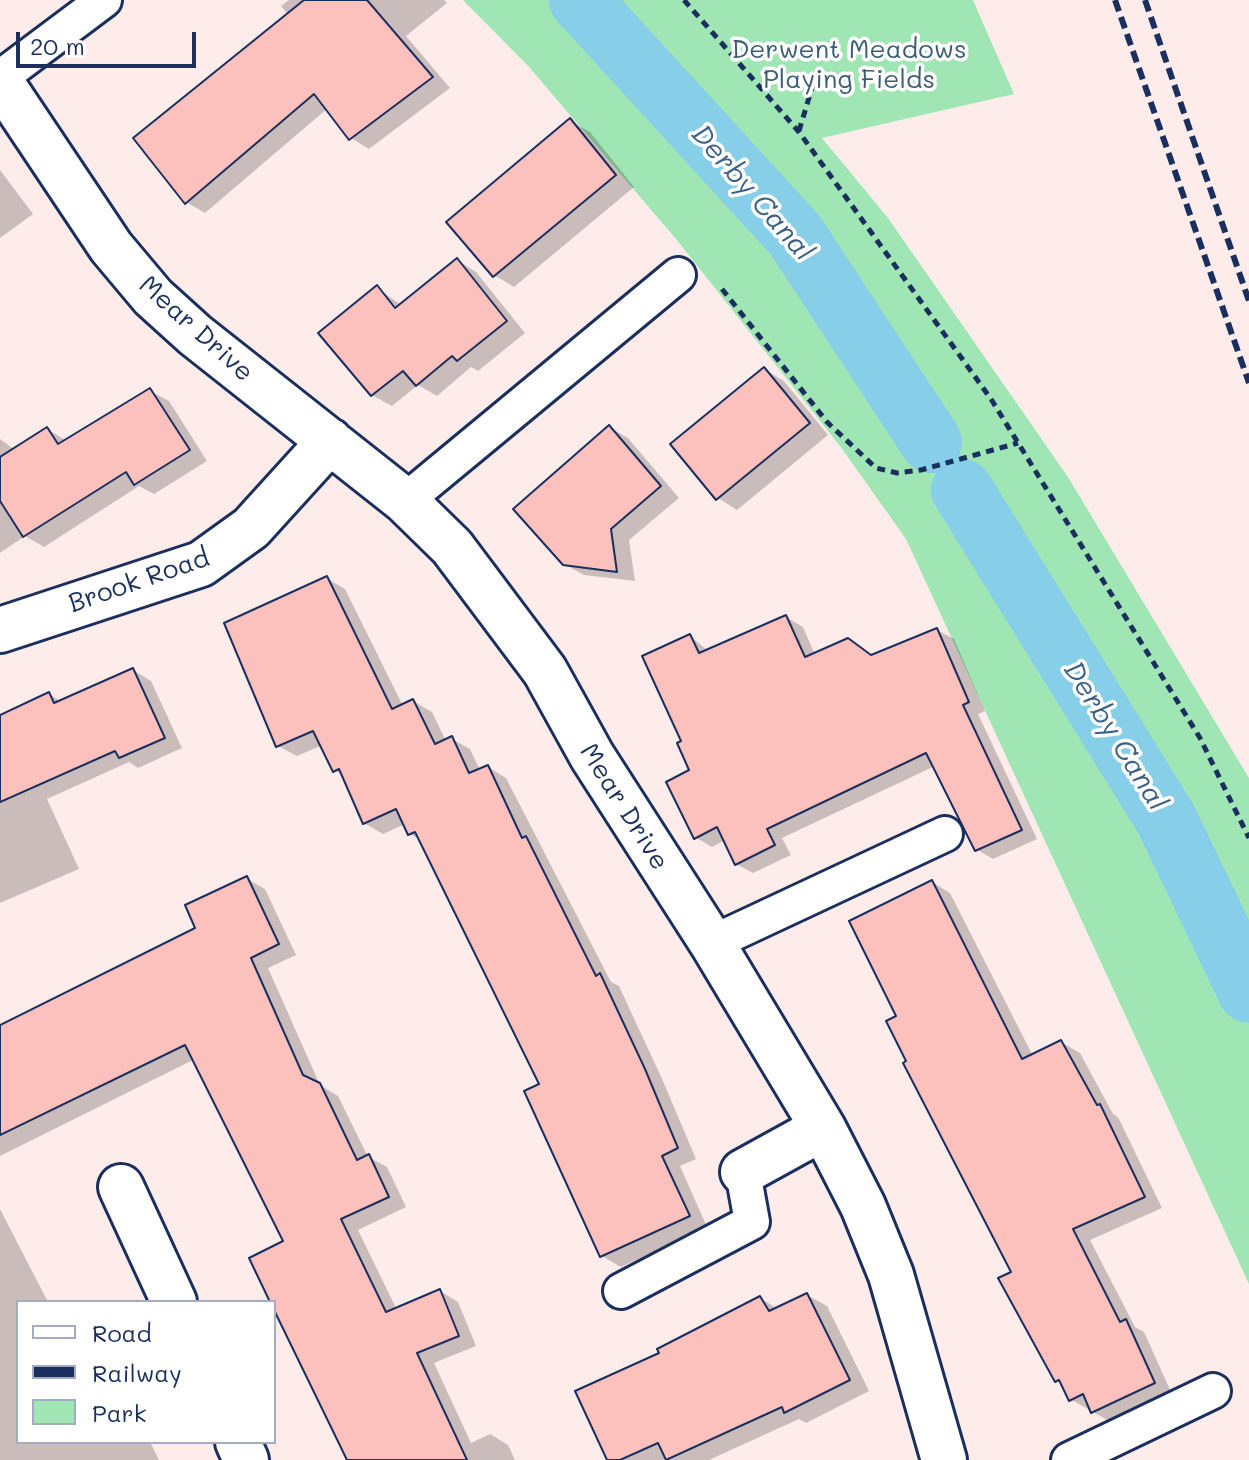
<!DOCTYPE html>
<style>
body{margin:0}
#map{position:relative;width:1249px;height:1460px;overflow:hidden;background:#feeceb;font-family:Mali,sans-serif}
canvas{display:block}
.legend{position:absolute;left:16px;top:1300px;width:260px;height:144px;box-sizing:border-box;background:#fff;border:2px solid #a4acbf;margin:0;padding:10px 14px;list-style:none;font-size:24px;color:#1b2f5e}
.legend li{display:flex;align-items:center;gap:16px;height:40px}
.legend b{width:40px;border:2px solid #a4acbf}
.scale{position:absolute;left:16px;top:32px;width:180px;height:36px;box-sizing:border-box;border:4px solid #1b2f5e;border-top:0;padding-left:10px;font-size:24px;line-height:28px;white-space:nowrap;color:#1b2f5e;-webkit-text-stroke:6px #fff;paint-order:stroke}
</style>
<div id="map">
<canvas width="1249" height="1460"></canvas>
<ul class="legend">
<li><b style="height:10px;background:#fff"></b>Road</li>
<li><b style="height:10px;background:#1b2f5e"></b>Railway</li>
<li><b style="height:22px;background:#9fe6b4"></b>Park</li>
</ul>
<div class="scale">20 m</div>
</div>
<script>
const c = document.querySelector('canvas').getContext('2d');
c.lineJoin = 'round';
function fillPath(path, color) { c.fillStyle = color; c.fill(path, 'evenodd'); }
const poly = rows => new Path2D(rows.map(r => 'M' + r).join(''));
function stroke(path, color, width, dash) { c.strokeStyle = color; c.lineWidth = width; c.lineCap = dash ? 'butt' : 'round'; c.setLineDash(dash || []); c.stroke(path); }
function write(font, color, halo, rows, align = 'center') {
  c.font = font + ' Mali,sans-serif'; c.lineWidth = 7; c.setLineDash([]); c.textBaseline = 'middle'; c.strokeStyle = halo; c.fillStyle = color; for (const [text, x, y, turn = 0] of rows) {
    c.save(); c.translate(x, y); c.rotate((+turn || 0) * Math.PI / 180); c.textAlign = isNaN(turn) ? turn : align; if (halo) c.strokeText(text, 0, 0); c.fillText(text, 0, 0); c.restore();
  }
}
const green = poly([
 [463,0,973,0,1014,94,822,138,888,218,1068,477,1249,778,1249,1284,906,539,840,446,676,239,529,67]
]);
const shadow = poly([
 [289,0,444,0,447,3,406,36,450,88,369,149,351,138,328,108,205,213,186,202,288,15,281,6],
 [570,121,590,132,634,187,514,287,494,275],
 [0,170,33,214,0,238],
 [457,260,476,272,525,333,478,371,471,367,437,396,418,385,392,406,372,395,377,288,401,305],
 [764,369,784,381,828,435,737,510,718,498],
 [150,391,169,401,207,461,154,494,139,486,44,547,25,536,0,553,0,439,15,450,47,429,67,441],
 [609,427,628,438,679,498,629,540,635,581,584,575,564,564],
 [326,578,345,589,403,706,413,701,432,712,446,741,452,739,470,749,480,770,488,767,506,778,611,982,619,986,663,1081,696,1159,680,1166,707,1227,621,1267,602,1256,542,1085,421,840,410,834,405,824,383,834,364,823,344,776,335,770,323,745,297,756,278,746],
 [786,617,803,627,815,655,865,650,873,656,937,630,954,639,985,711,978,714,1037,839,993,859,976,849,935,766,782,838,791,855,753,873,736,864,725,840,712,847,695,837,692,771,684,742,690,636,708,651],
 [133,670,151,681,182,748,138,768,129,762,47,799,79,869,0,903,0,717,49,694,62,702],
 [247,879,265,889,296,955,268,968,320,1085,338,1096,368,1157,387,1167,406,1207,358,1230,397,1310,440,1291,458,1302,476,1346,434,1363,471,1443,490,1434,508,1445,515,1460,350,1460,273,1302,286,1242,195,1059,0,1156,0,1025,198,928],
 [932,882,950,893,1033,1056,1061,1042,1080,1053,1113,1114,1118,1117,1162,1208,1090,1240,1135,1327,1144,1332,1172,1394,1111,1422,1070,1399,1014,1272,909,1062,899,1016],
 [0,1209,48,1302,18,1302,18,1442,150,1442,159,1460,0,1460],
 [807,1295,827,1306,869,1391,806,1423,799,1419,709,1460,609,1460,661,1354,760,1298,778,1309]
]);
const canal = poly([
 [580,0,795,235,931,442],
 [962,490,1166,819,1249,992]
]);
const building = poly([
 [304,0,367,0,433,77,349,140,314,94,185,204,133,138,304,0],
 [570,118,616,175,493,277,446,222,570,118],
 [457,258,507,321,457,361,452,356,416,386,403,371,371,396,318,333,377,285,395,308,457,258],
 [764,367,810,423,716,500,670,444,764,367],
 [150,388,190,450,134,485,126,472,23,537,0,501,0,457,47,427,58,444,150,388],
 [609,425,661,486,611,529,617,572,563,565,513,509,609,425],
 [327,576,392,709,413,699,435,744,452,736,469,773,488,765,522,838,526,836,596,976,600,973,645,1069,678,1148,662,1156,690,1216,600,1257,524,1091,539,1084,415,832,408,835,396,809,363,824,339,769,333,772,313,731,276,747,224,623,327,576],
 [786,615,805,657,848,638,871,655,937,628,969,702,963,705,1022,830,975,851,926,753,767,829,775,845,735,865,717,827,694,839,666,782,689,770,677,743,681,741,642,656,690,634,699,653,786,615],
 [133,668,165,738,119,758,115,751,0,802,0,715,49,692,54,703,133,668],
 [247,876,279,944,251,958,303,1075,320,1083,357,1160,369,1154,389,1197,341,1219,386,1312,440,1289,459,1336,417,1353,467,1460,347,1460,274,1310,274,1302,270,1302,249,1258,283,1241,185,1045,0,1135,0,1025,195,928,185,905,247,876],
 [932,880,1022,1059,1061,1040,1097,1105,1100,1104,1145,1197,1073,1229,1120,1322,1126,1319,1155,1383,1091,1413,1083,1394,1069,1401,1059,1380,1055,1382,998,1278,1011,1272,903,1063,906,1061,886,1021,896,1016,849,921,932,880],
 [807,1293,850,1380,784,1413,782,1407,666,1460,658,1443,620,1460,607,1460,575,1391,659,1353,657,1349,760,1296,769,1311,807,1293]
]);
const path = poly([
 [684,0,799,132,991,399,1200,738,1249,838],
 [799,131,817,71],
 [722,289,827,422,876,468,897,473,921,470,1018,443]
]);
const service = poly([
 [0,78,104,0],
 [405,501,678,275],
 [712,943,945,834],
 [621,1291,752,1222,743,1172],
 [1069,1460,1213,1391]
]);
const minor = poly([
 [0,81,111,247,153,297,195,335,405,501,452,547,545,671,592,756,712,943,823,1128,863,1206,891,1275,944,1460],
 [0,630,201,564,251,528,330,441],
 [743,1172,823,1128],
 [121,1187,174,1302],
 [238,1442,246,1460]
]);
const rail = poly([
 [1115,0,1249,383],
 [1145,0,1249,301]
]);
const parkNames = [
 ["Derwent Meadows",849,50],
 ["Playing Fields",849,80]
];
const streetNames = [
 ["Mear Drive",196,329,42],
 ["Brook Road",139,581,-19],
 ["Mear Drive",624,807,58]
];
const waterNames = [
 ["Derby Canal",752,193,49],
 ["Derby Canal",1115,736,58]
];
fillPath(green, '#9fe6b4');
fillPath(shadow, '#0003');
stroke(canal, '#87cee8', 62);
fillPath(building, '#fdc1bd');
stroke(building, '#1b2f5e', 2);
stroke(service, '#1b2f5e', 40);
stroke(minor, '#1b2f5e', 50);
stroke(path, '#1b2f5e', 5, [8, 6]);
stroke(service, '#fff', 34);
stroke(minor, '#fff', 44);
stroke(rail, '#1b2f5e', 6, [12, 6]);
write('26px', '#3c5d74', '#fff', parkNames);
write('26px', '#1b2f5e', '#fff', streetNames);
write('italic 28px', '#3b5f87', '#fff', waterNames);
</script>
